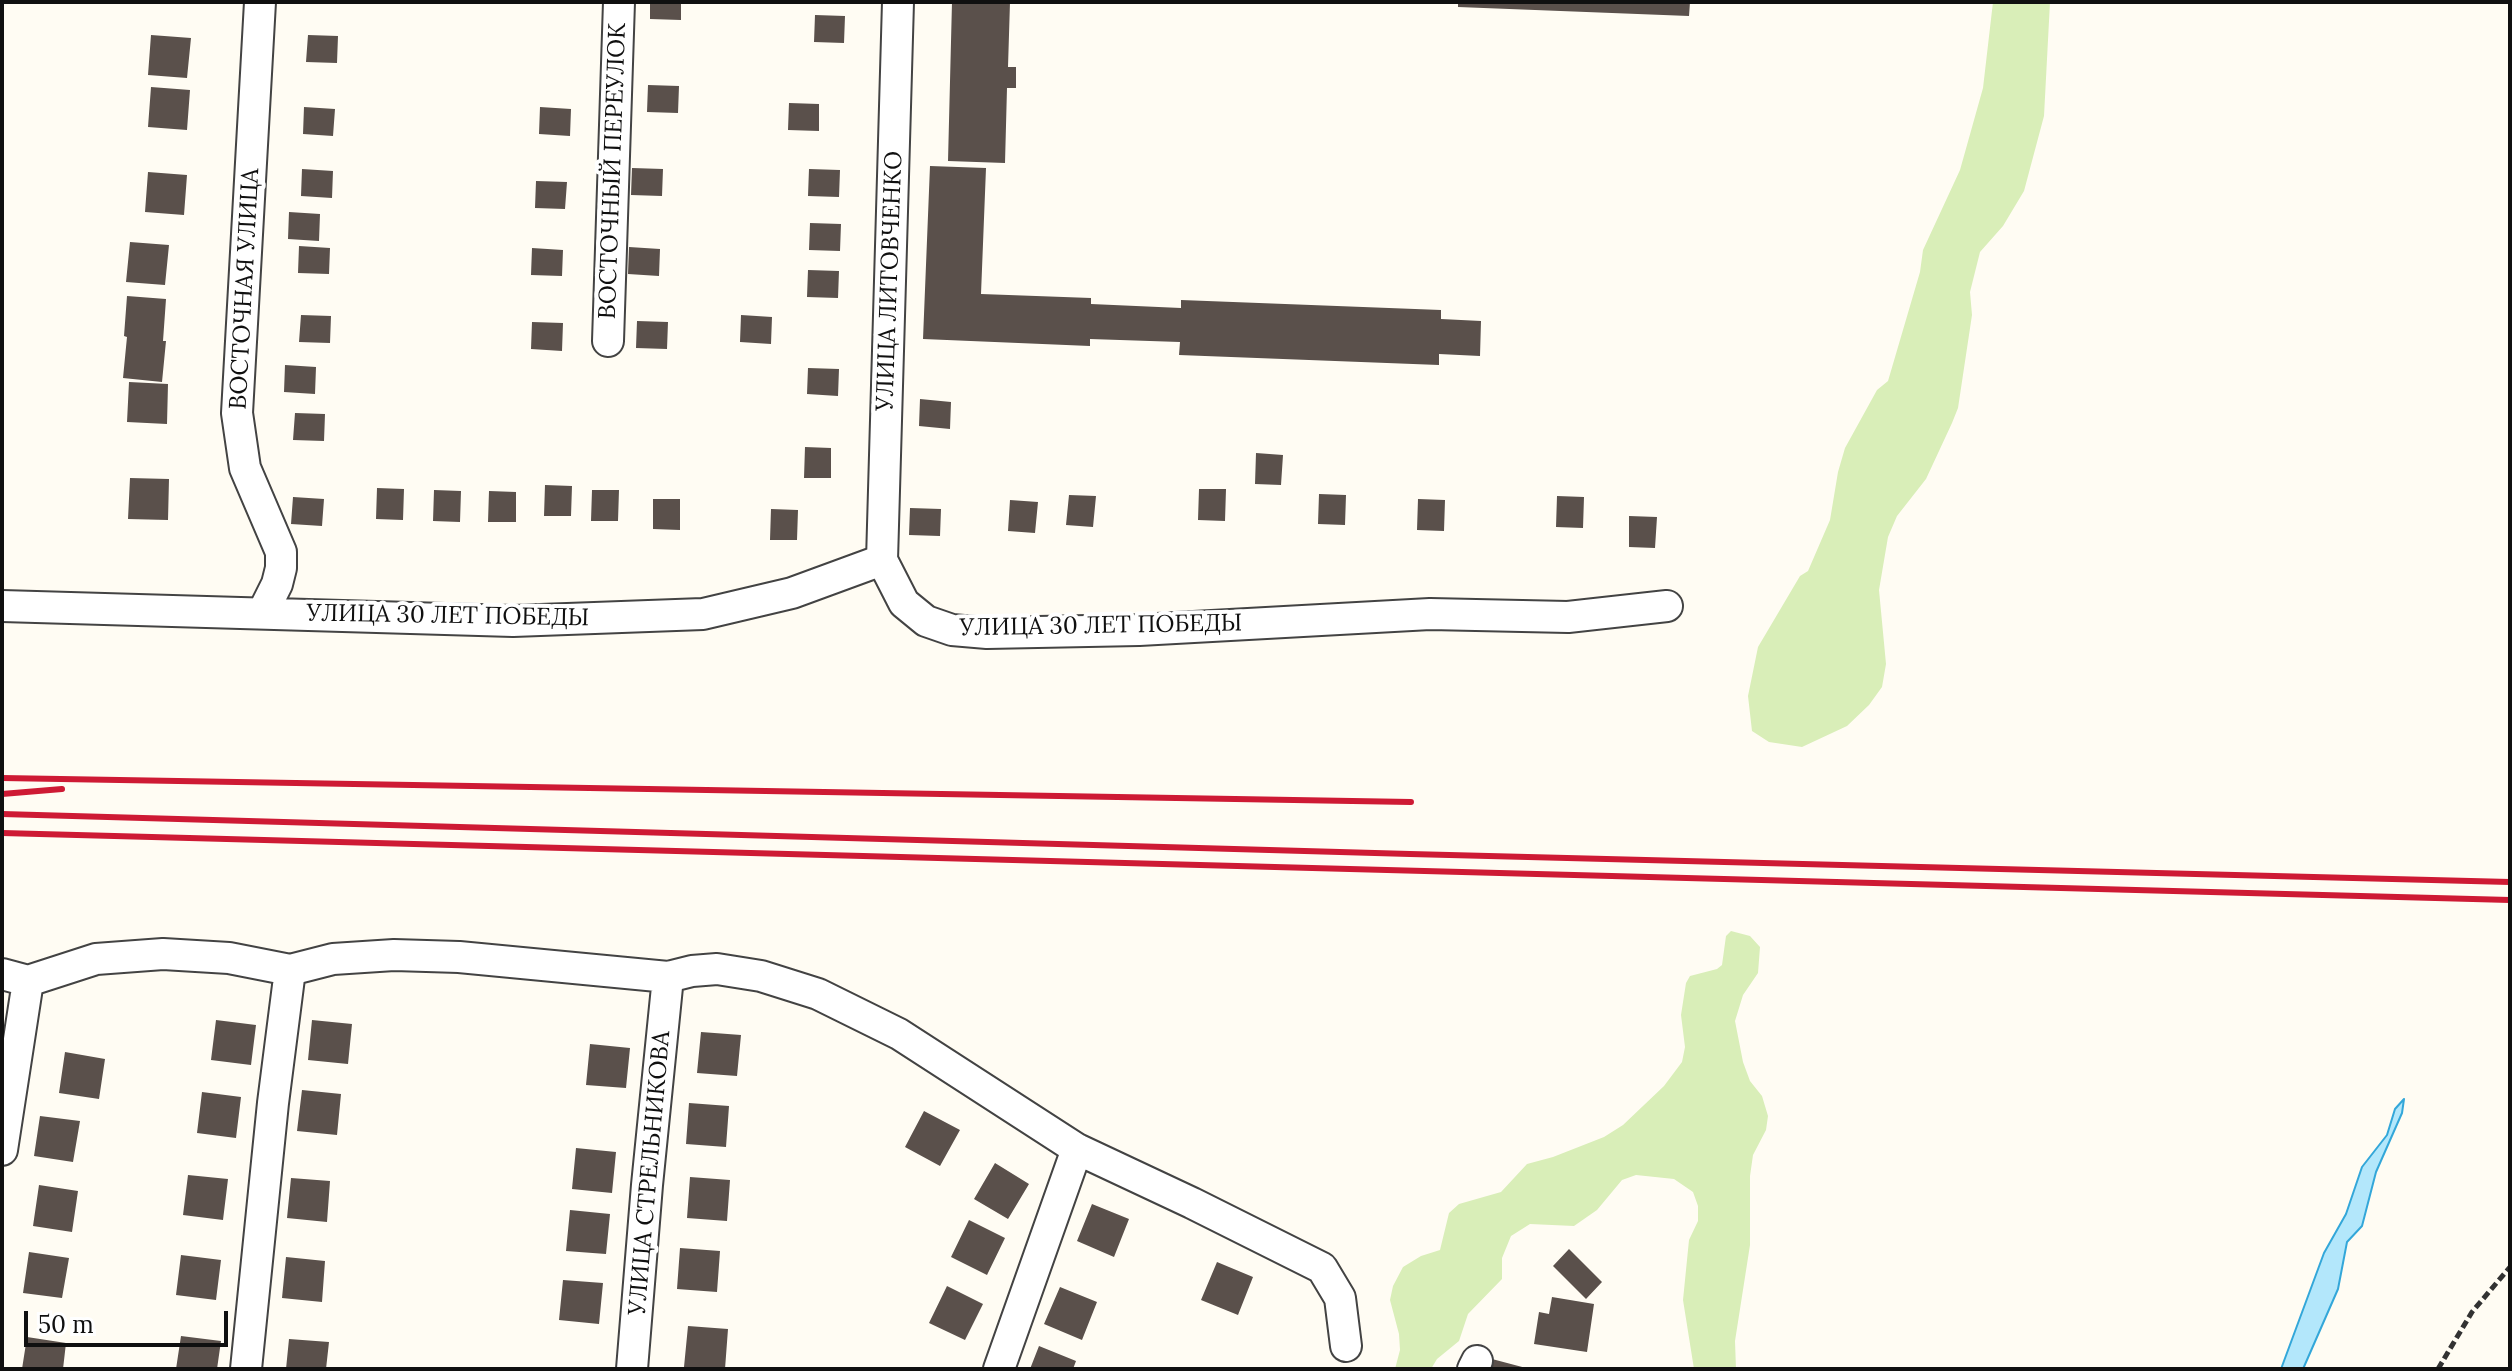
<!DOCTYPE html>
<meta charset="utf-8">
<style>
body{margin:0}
#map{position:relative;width:2512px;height:1371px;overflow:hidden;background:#fffcf3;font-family:Lora,serif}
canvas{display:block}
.frame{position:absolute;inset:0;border:4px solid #101010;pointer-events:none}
.scale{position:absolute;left:24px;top:1311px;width:204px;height:36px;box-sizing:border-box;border:4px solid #101010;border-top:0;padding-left:10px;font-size:24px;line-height:28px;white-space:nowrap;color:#101010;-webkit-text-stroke:6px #fff;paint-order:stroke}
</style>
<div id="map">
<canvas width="2512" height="1371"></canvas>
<div class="frame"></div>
<div class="scale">50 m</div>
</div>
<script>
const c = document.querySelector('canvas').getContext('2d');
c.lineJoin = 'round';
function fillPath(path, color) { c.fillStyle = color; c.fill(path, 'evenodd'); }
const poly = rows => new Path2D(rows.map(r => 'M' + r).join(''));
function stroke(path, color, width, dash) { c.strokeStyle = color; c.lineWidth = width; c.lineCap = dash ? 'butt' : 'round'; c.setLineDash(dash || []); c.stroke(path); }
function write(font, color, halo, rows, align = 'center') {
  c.font = font + ' Lora,serif'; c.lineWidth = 8; c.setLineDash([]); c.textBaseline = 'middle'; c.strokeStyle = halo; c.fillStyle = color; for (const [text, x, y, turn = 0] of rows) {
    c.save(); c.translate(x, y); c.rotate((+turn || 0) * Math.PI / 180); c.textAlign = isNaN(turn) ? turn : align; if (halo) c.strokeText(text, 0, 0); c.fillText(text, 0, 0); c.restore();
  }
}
const green = poly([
 [1993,2,2050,2,2044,116,2024,191,2003,226,1980,252,1970,292,1972,315,1958,408,1952,423,1926,479,1897,516,1888,537,1879,590,1886,664,1882,687,1869,705,1847,726,1802,747,1769,742,1752,731,1748,696,1758,647,1800,576,1808,571,1830,520,1838,472,1845,448,1877,390,1888,381,1920,272,1923,250,1960,170,1983,88],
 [1731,931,1750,936,1760,947,1758,973,1743,995,1735,1021,1743,1062,1750,1081,1762,1096,1768,1116,1766,1130,1753,1155,1750,1176,1750,1245,1735,1341,1736,1369,1694,1369,1683,1300,1689,1240,1698,1221,1698,1206,1693,1192,1674,1179,1636,1175,1622,1180,1597,1210,1574,1226,1530,1224,1511,1236,1502,1258,1502,1279,1468,1314,1459,1341,1437,1359,1431,1369,1395,1369,1400,1350,1399,1334,1390,1300,1393,1286,1403,1267,1421,1256,1440,1250,1449,1213,1459,1204,1501,1192,1527,1164,1553,1157,1604,1137,1623,1125,1664,1086,1682,1062,1685,1047,1681,1015,1686,983,1690,976,1717,969,1722,965,1726,936]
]);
const water = poly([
 [2404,1099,2402,1113,2376,1172,2362,1226,2347,1242,2338,1289,2303,1369,2281,1369,2324,1253,2346,1214,2362,1167,2387,1135,2395,1109,2404,1099]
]);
const building = poly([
 [650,2,681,2,681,20,650,19],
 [952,2,1010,2,1008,67,1016,67,1016,88,1007,88,1005,163,948,161],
 [1458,2,1690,2,1689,16,1458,7],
 [815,15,845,16,844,43,814,42],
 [151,35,191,38,187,78,148,75],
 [308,35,338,36,337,63,306,62],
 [648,85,679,86,678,113,647,112],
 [151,87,190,90,187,130,148,127],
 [789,103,819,104,819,131,788,130],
 [304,107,335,109,333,136,303,134],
 [540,107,571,109,570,136,539,134],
 [930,166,986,168,981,294,1091,298,1091,304,1181,308,1181,300,1441,310,1441,319,1481,321,1480,356,1439,354,1439,365,1179,355,1180,342,1090,339,1090,346,923,339],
 [632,168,663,169,662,196,631,195],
 [302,169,333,171,332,198,301,196],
 [809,169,840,170,839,197,808,196],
 [148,172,187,175,184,215,145,212],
 [536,181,567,182,565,209,535,208],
 [289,212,320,214,319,241,288,239],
 [810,223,841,224,840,251,809,250],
 [130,242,169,245,165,285,126,282],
 [299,246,330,248,329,274,298,273],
 [629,247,660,249,659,276,628,274],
 [532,248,563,250,562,276,531,275],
 [808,270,839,271,838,298,807,297],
 [127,296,166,299,163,341,166,341,162,382,123,378,127,337,124,336],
 [301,315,331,316,330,343,299,342],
 [741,315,772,317,771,344,740,342],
 [637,321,668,322,667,349,636,348],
 [532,322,563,323,562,351,531,349],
 [285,365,316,367,315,394,284,392],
 [808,368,839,369,838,396,807,394],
 [129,382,168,384,167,424,127,422],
 [920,399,951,402,950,429,919,426],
 [295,413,325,414,324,441,293,440],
 [805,447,831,448,831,478,804,478],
 [1256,453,1283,455,1281,485,1255,484],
 [130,478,169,479,168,520,128,519],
 [545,485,572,486,571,516,544,516],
 [377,488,404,489,403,520,376,519],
 [1199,489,1226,489,1225,521,1198,520],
 [434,490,461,491,460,522,433,521],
 [592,490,619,490,618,521,591,521],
 [489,491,516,492,516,522,488,522],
 [1319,494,1346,495,1345,525,1318,524],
 [1069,495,1096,496,1093,527,1066,525],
 [1557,496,1584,497,1583,528,1556,527],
 [293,497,324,499,322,526,291,524],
 [653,499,680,499,680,530,653,529],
 [1418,499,1445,500,1444,531,1417,530],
 [1010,500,1038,502,1035,533,1008,531],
 [910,508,941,509,940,536,909,535],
 [771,509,798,510,797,540,770,540],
 [1629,516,1657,517,1655,548,1629,547],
 [216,1020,256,1025,251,1065,211,1060],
 [312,1020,352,1024,348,1064,308,1060],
 [701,1032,741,1035,737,1076,697,1073],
 [590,1044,630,1048,626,1088,586,1085],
 [65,1052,105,1059,99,1099,59,1093],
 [302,1090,341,1094,337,1135,297,1131],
 [202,1092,241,1097,236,1138,197,1133],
 [689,1103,729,1106,726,1147,686,1144],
 [924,1111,960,1130,940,1166,905,1147],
 [40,1116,80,1121,73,1162,34,1156],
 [576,1148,616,1152,612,1193,572,1189],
 [995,1163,1029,1184,1008,1219,974,1199],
 [188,1175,228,1179,223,1220,183,1215],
 [690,1177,730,1180,727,1221,687,1218],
 [291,1178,330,1181,327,1222,287,1218],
 [39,1185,78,1191,72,1232,33,1226],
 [1092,1204,1129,1219,1114,1257,1077,1241],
 [570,1210,610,1214,606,1254,566,1251],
 [969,1220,1005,1238,987,1275,951,1257],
 [680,1248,720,1251,717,1292,677,1289],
 [1569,1249,1602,1282,1586,1299,1553,1266],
 [29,1252,69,1258,62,1298,23,1293],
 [181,1255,221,1260,216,1300,176,1295],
 [286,1257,325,1261,322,1302,282,1298],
 [1217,1262,1253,1277,1238,1315,1201,1300],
 [563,1280,603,1283,599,1324,559,1320],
 [947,1286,983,1304,965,1340,929,1323],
 [1060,1287,1097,1302,1082,1340,1044,1324],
 [1552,1297,1594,1304,1587,1352,1534,1344,1539,1312,1549,1314],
 [688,1326,728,1329,725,1369,684,1367],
 [181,1336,221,1341,217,1369,176,1369],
 [27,1337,66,1343,63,1369,22,1369],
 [289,1339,329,1342,326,1369,286,1369],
 [1039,1346,1076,1361,1073,1369,1030,1369],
 [1492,1359,1526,1368,1526,1369,1489,1369]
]);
const path = poly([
 [2438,1369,2472,1312,2510,1267]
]);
const street = poly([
 [260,2,237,413,245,468,281,552,281,568,277,584,263,612],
 [608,341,619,2],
 [882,560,898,2],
 [2,606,513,621,703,614,792,593,882,560,904,603,926,621,952,630,987,633,1139,630,1430,614,1568,617,1667,606],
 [2,974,28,981,96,959,163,954,229,958,290,970,333,959,394,955,459,957,668,977,692,971,717,969,761,976,818,994,899,1034,1077,1149,1192,1203,1322,1268,1340,1298,1346,1346],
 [2,1150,28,981],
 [246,1369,273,1103,290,970],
 [632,1369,647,1185,668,977],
 [999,1369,1077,1149],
 [1473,1369,1477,1361]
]);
const rail = poly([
 [2,778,1411,802],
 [2,794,62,789],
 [2,814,1410,854,2510,882],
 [2,833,2510,900]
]);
const streetNames = [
 ["ВОСТОЧНЫЙ ПЕРЕУЛОК",613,171,-88],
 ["УЛИЦА ЛИТОВЧЕНКО",890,281,-88],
 ["ВОСТОЧНАЯ УЛИЦА",245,289,-87],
 ["УЛИЦА 30 ЛЕТ ПОБЕДЫ",448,616,1],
 ["УЛИЦА 30 ЛЕТ ПОБЕДЫ",1101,626,-1],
 ["УЛИЦА СТРЕЛЬНИКОВА",650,1173,-85]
];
fillPath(green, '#d9eeb8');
fillPath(water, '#b3e7fb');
stroke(water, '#33a7d9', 2);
fillPath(building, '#5a504b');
stroke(street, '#434343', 34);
stroke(path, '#323232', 5, [8, 4]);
stroke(street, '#fff', 30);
stroke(rail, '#ce1a34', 6);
write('24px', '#101010', '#fff', streetNames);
</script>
